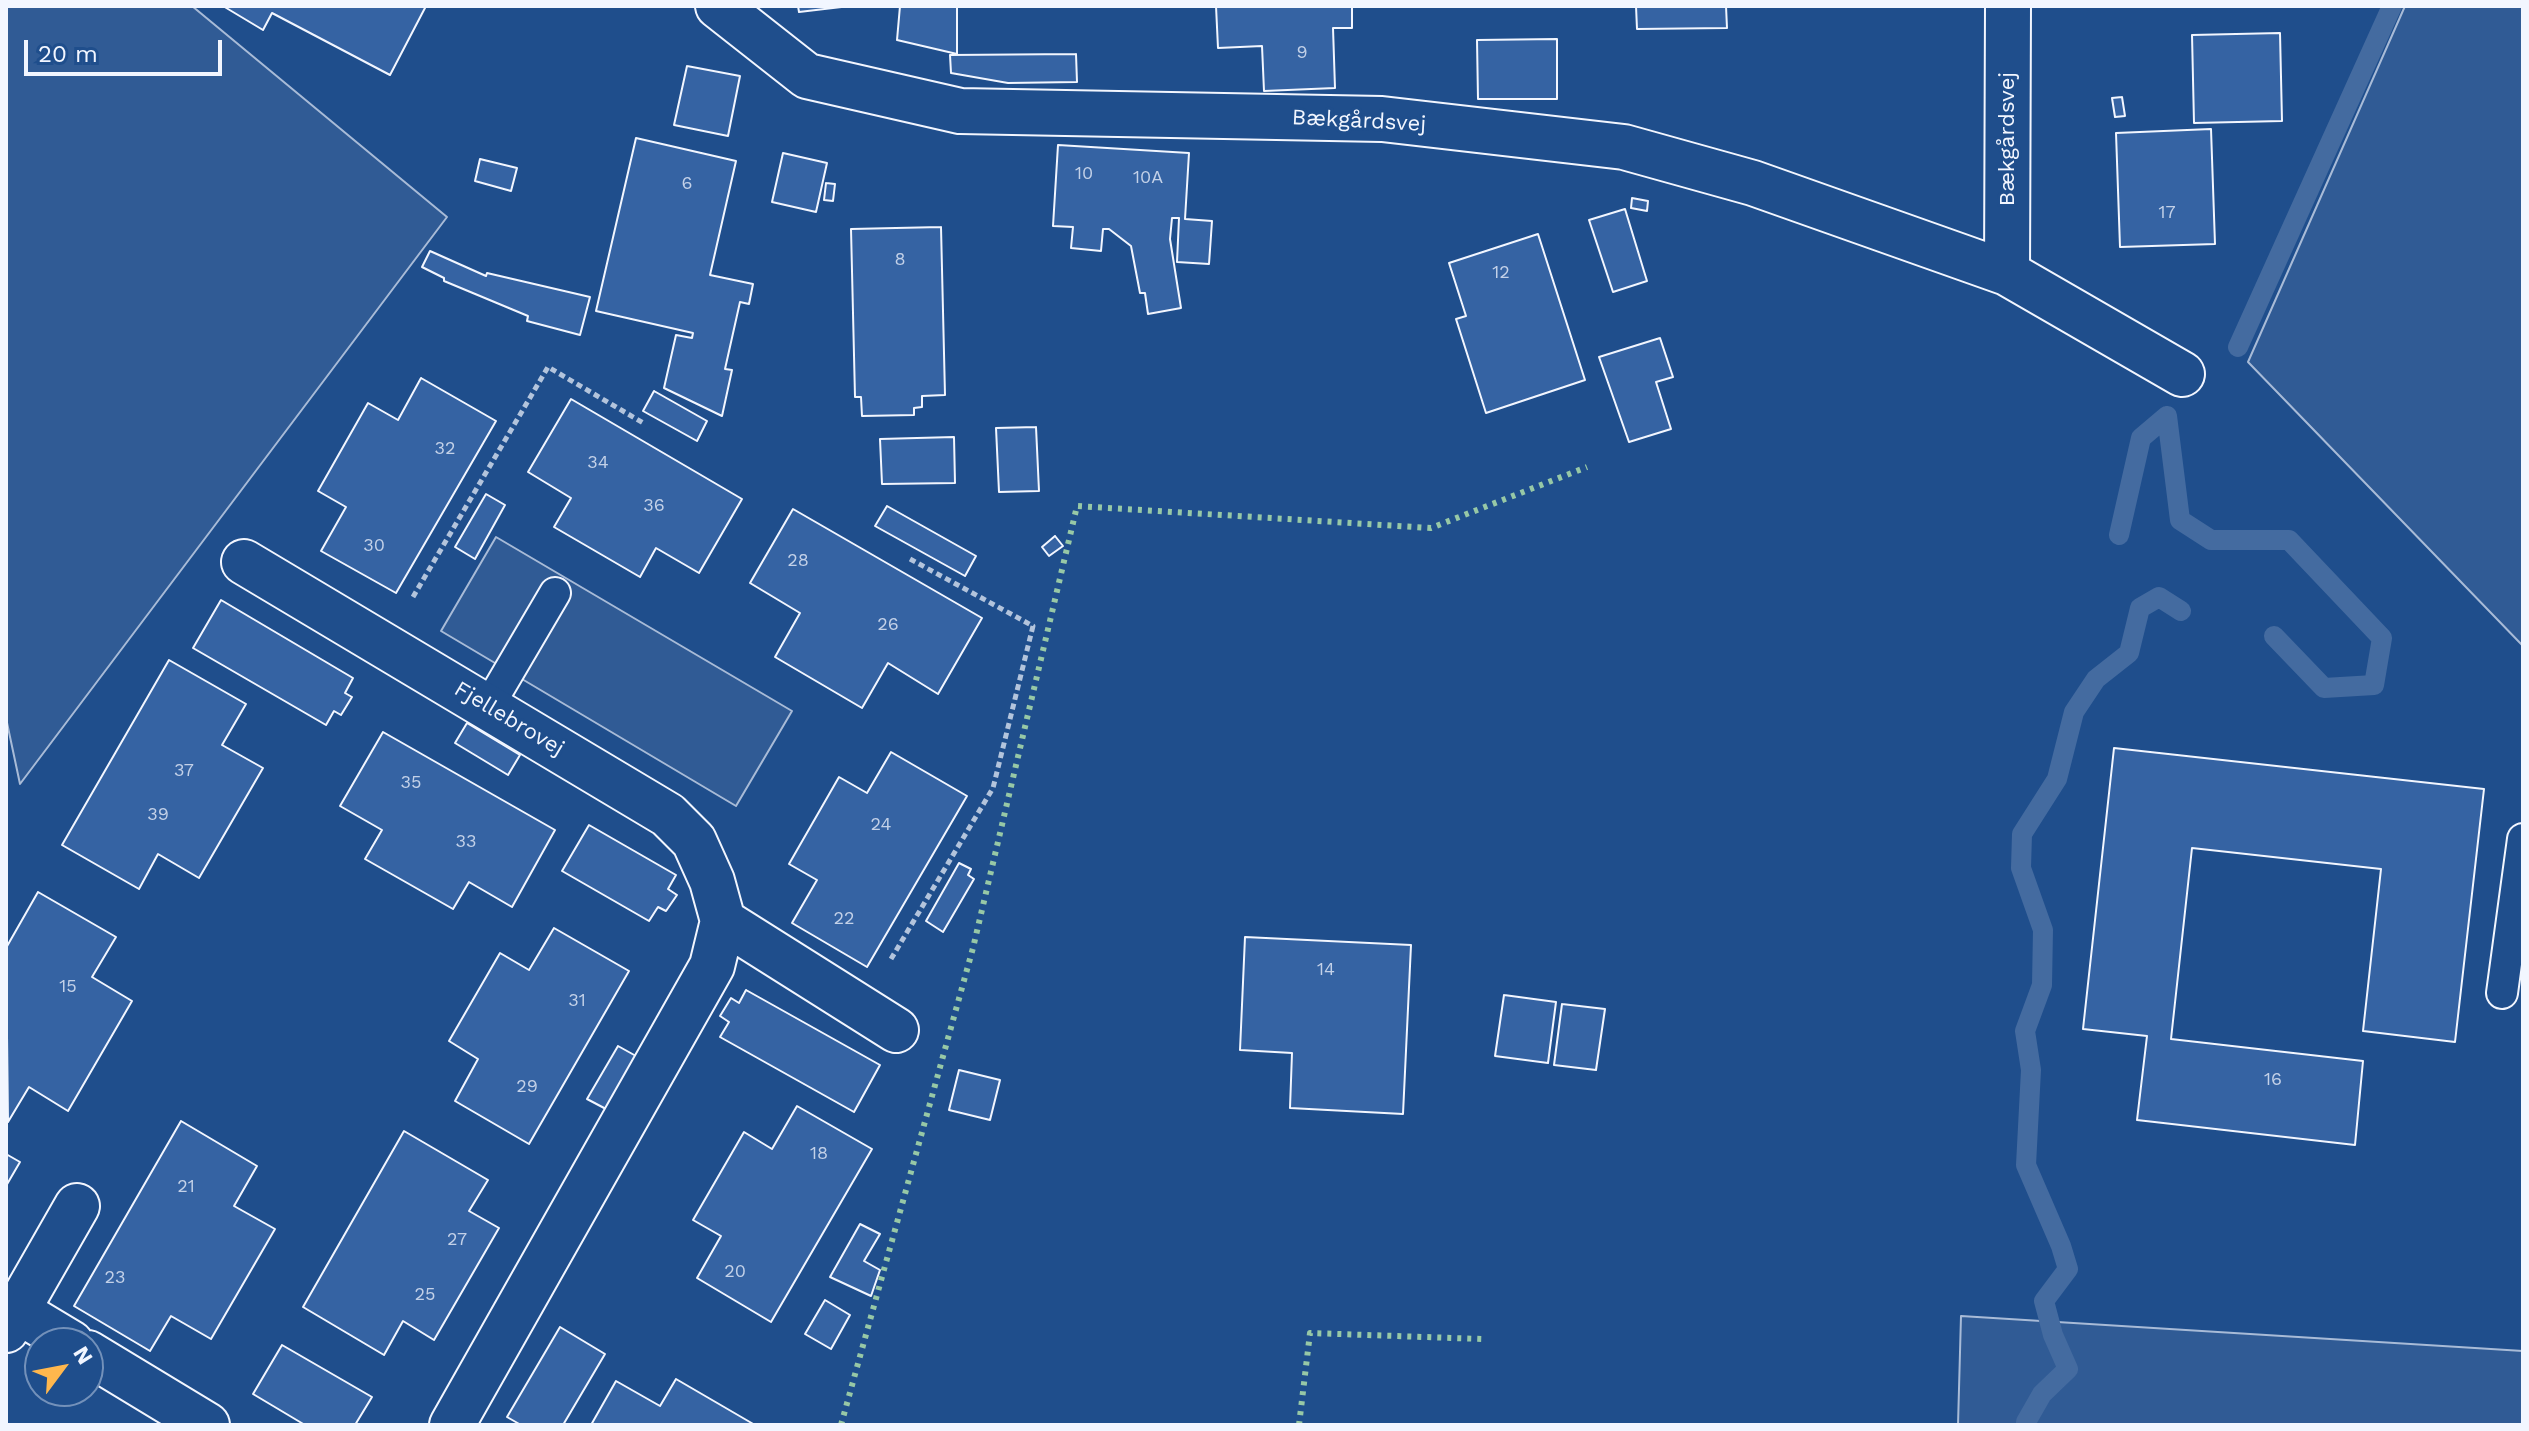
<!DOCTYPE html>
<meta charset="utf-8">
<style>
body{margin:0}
#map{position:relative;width:2529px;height:1431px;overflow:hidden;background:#1f4e8c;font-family:"Work Sans",sans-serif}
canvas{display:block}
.frame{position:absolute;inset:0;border:8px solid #f2f6ff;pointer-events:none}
.north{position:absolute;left:24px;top:1327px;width:80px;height:80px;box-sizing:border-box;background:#1f4e8c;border:2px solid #7391ba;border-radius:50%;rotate:58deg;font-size:22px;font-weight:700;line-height:32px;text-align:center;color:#f2f6ff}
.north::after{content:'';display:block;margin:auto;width:28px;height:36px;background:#ffb74d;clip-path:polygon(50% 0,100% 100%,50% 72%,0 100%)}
.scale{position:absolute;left:24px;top:40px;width:198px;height:36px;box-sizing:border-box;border:4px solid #f2f6ff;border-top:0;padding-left:10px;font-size:24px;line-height:28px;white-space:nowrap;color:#f2f6ff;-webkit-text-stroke:6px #1f4e8c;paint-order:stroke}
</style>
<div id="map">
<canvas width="2529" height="1431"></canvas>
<div class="frame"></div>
<div class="north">N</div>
<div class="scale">20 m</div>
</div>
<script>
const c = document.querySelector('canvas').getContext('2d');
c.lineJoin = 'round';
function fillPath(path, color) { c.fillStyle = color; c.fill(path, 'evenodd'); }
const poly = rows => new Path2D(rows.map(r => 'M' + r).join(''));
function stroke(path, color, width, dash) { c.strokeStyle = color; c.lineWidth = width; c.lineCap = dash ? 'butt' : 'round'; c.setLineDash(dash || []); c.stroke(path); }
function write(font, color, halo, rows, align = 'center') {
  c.font = font + ' "Work Sans",sans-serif'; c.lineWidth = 6; c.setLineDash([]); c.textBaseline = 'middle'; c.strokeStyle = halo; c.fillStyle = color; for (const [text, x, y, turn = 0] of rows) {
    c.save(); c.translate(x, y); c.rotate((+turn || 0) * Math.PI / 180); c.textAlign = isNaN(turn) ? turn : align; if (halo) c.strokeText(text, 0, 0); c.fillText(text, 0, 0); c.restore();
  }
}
const built = poly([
 [6,6,192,6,447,217,20,784,6,718,6,6],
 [2405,6,2523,6,2523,646,2248,362,2405,6],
 [496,537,792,711,736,806,441,631,496,537],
 [1961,1316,2523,1351,2523,1425,1958,1425,1961,1316]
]);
const stream = poly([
 [2238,347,2392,6],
 [2167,416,2180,520,2211,540,2289,540,2382,638,2374,685,2324,688,2274,636],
 [2119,535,2141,438,2167,416],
 [2026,1425,2026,1422,2042,1394,2068,1369,2053,1335,2044,1301,2068,1269,2061,1246,2026,1165,2031,1070,2025,1031,2042,985,2043,930,2021,868,2022,834,2057,779,2074,712,2096,679,2129,653,2140,608,2159,597,2181,611]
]);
const building = poly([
 [223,6,426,6,390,75,272,13,263,30,223,6],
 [798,6,850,6,799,12,798,6],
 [900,6,957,6,957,54,897,40,900,6],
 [1216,6,1352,6,1352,28,1333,28,1335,88,1264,91,1262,46,1218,48,1216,6],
 [1636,6,1726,6,1727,28,1637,29,1636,6],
 [2280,33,2282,121,2194,123,2192,35,2280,33],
 [1557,39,1557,99,1478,99,1477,40,1557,39],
 [1076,54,1077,82,1008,83,951,73,950,55,1076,54],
 [687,66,740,76,728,136,674,125,687,66],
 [2122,97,2125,116,2115,117,2112,98,2122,97],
 [2211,129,2215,244,2120,247,2116,133,2211,129],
 [636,138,736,161,710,275,753,284,749,304,740,302,725,369,732,370,722,416,664,388,676,335,692,338,693,333,596,311,636,138],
 [1058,145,1189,153,1185,219,1212,221,1209,264,1177,262,1179,218,1172,218,1170,239,1181,308,1148,314,1145,293,1140,293,1131,246,1109,229,1103,229,1101,251,1071,248,1073,227,1053,226,1058,145],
 [783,153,827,163,816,212,772,202,783,153],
 [480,159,517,168,511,191,475,181,480,159],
 [826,183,835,184,833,201,824,200,826,183],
 [1632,198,1648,201,1647,211,1631,208,1632,198],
 [1625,209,1647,281,1613,292,1589,220,1625,209],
 [941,227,945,395,922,396,922,407,914,408,914,415,862,416,861,397,855,397,851,229,941,227],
 [1538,234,1585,380,1486,413,1456,319,1466,316,1449,263,1538,234],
 [430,251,486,276,487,273,590,297,580,335,527,321,528,316,444,281,444,278,422,267,430,251],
 [1660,338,1673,377,1656,382,1671,429,1629,442,1599,357,1660,338],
 [421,378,496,421,396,593,321,551,346,507,318,491,368,403,398,420,421,378],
 [654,391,707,421,697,441,643,411,654,391],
 [571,399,742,499,699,573,656,548,640,577,554,527,571,498,528,472,571,399],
 [1036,427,1039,491,999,492,996,428,1036,427],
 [954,437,955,483,882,484,880,439,954,437],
 [486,494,505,505,475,559,455,547,486,494],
 [887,506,976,556,965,576,875,526,887,506],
 [793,509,982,618,938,694,888,663,862,708,775,657,800,613,750,583,793,509],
 [1055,536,1063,546,1049,556,1042,547,1055,536],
 [221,600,353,678,345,693,352,697,341,715,334,711,326,725,193,648,221,600],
 [169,660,246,704,222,745,263,768,199,878,158,854,139,889,62,845,169,660],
 [467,723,520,755,508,775,455,743,467,723],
 [383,732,555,830,512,907,469,882,453,909,365,859,382,830,340,806,383,732],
 [2114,748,2484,789,2455,1042,2363,1031,2381,869,2192,848,2171,1039,2363,1061,2355,1145,2137,1120,2147,1036,2083,1029,2114,748],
 [891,752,967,796,867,967,792,923,817,880,789,864,839,777,867,793,891,752],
 [589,825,676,875,668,889,677,895,666,911,658,907,649,921,562,871,589,825],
 [959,863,971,869,968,875,974,879,943,932,926,921,959,863],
 [38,892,116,937,92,977,132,1001,68,1111,29,1087,8,1122,6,948,38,892],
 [554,928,629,971,529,1144,455,1101,478,1059,449,1041,500,953,529,970,554,928],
 [1245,937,1411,945,1403,1114,1290,1108,1292,1053,1240,1050,1245,937],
 [746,990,880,1065,854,1112,720,1037,729,1022,720,1016,731,998,739,1003,746,990],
 [1504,995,1556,1002,1548,1063,1495,1056,1504,995],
 [1562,1004,1605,1009,1596,1070,1554,1065,1562,1004],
 [618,1046,636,1056,606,1109,587,1099,618,1046],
 [959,1070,1000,1080,990,1120,949,1110,959,1070],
 [797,1106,872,1149,771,1322,697,1278,721,1236,693,1220,744,1132,772,1149,797,1106],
 [181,1121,257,1166,234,1206,275,1229,211,1339,171,1316,150,1351,74,1306,181,1121],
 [404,1131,488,1180,469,1211,499,1228,434,1340,403,1321,384,1355,303,1307,404,1131],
 [6,1154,20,1162,6,1186,6,1154],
 [860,1224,880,1234,864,1261,880,1270,871,1296,830,1277,860,1224],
 [825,1300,850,1315,831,1349,805,1334,825,1300],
 [560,1327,605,1354,563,1425,521,1425,507,1417,560,1327],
 [282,1345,372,1397,355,1425,305,1425,253,1394,282,1345],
 [676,1379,755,1425,591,1425,616,1381,660,1406,676,1379]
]);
const path = poly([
 [413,597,548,367,645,424],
 [891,959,993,788,1033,626,910,559]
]);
const lane = poly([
 [488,707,555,593],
 [2502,993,2523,839]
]);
const street = poly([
 [718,6,807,76,960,111,1382,119,1624,147,1753,183,2007,273,2182,374],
 [2007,273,2008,6],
 [244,562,668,815,694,841,712,881,723,921,712,966,452,1425],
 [723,921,896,1030],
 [16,1310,71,1343],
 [6,1330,77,1206],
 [88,1353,207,1425]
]);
const hedge = poly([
 [841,1425,973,948,1077,506,1431,528,1587,467],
 [1299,1425,1310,1333,1482,1339]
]);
const numberNames = [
 ["9",1302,53],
 ["10",1084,174],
 ["10A",1148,178],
 ["6",687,184],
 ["17",2167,213],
 ["8",900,260],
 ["12",1501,273],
 ["32",445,449],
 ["34",598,463],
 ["36",654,506],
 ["30",374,546],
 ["28",798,561],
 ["26",888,625],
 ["37",184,771],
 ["35",411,783],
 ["39",158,815],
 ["24",881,825],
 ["33",466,842],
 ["22",844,919],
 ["14",1326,970],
 ["15",68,987],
 ["31",577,1001],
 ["16",2273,1080],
 ["29",527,1087],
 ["18",819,1154],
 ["21",186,1187],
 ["27",457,1240],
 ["20",735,1272],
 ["23",115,1278],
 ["25",425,1295]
];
const streetNames = [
 ["Bækgårdsvej",1359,121,3],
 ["Bækgårdsvej",2008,139,-90],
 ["Fjellebrovej",509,719,31]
];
fillPath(built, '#305b95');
stroke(built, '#a8bbd7', 2);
stroke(stream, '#446ba0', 20);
fillPath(building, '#3563a3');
stroke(building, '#f2f6ff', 2);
stroke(lane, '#f2f6ff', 34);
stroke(street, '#f2f6ff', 48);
stroke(path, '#b3c4dc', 5, [6, 4]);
stroke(lane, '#1f4e8c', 30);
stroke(street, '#1f4e8c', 44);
stroke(hedge, '#97c8a6', 6, [4, 6]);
write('18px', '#c3d1e8', null, numberNames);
write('22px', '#f2f6ff', '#1f4e8c', streetNames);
</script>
